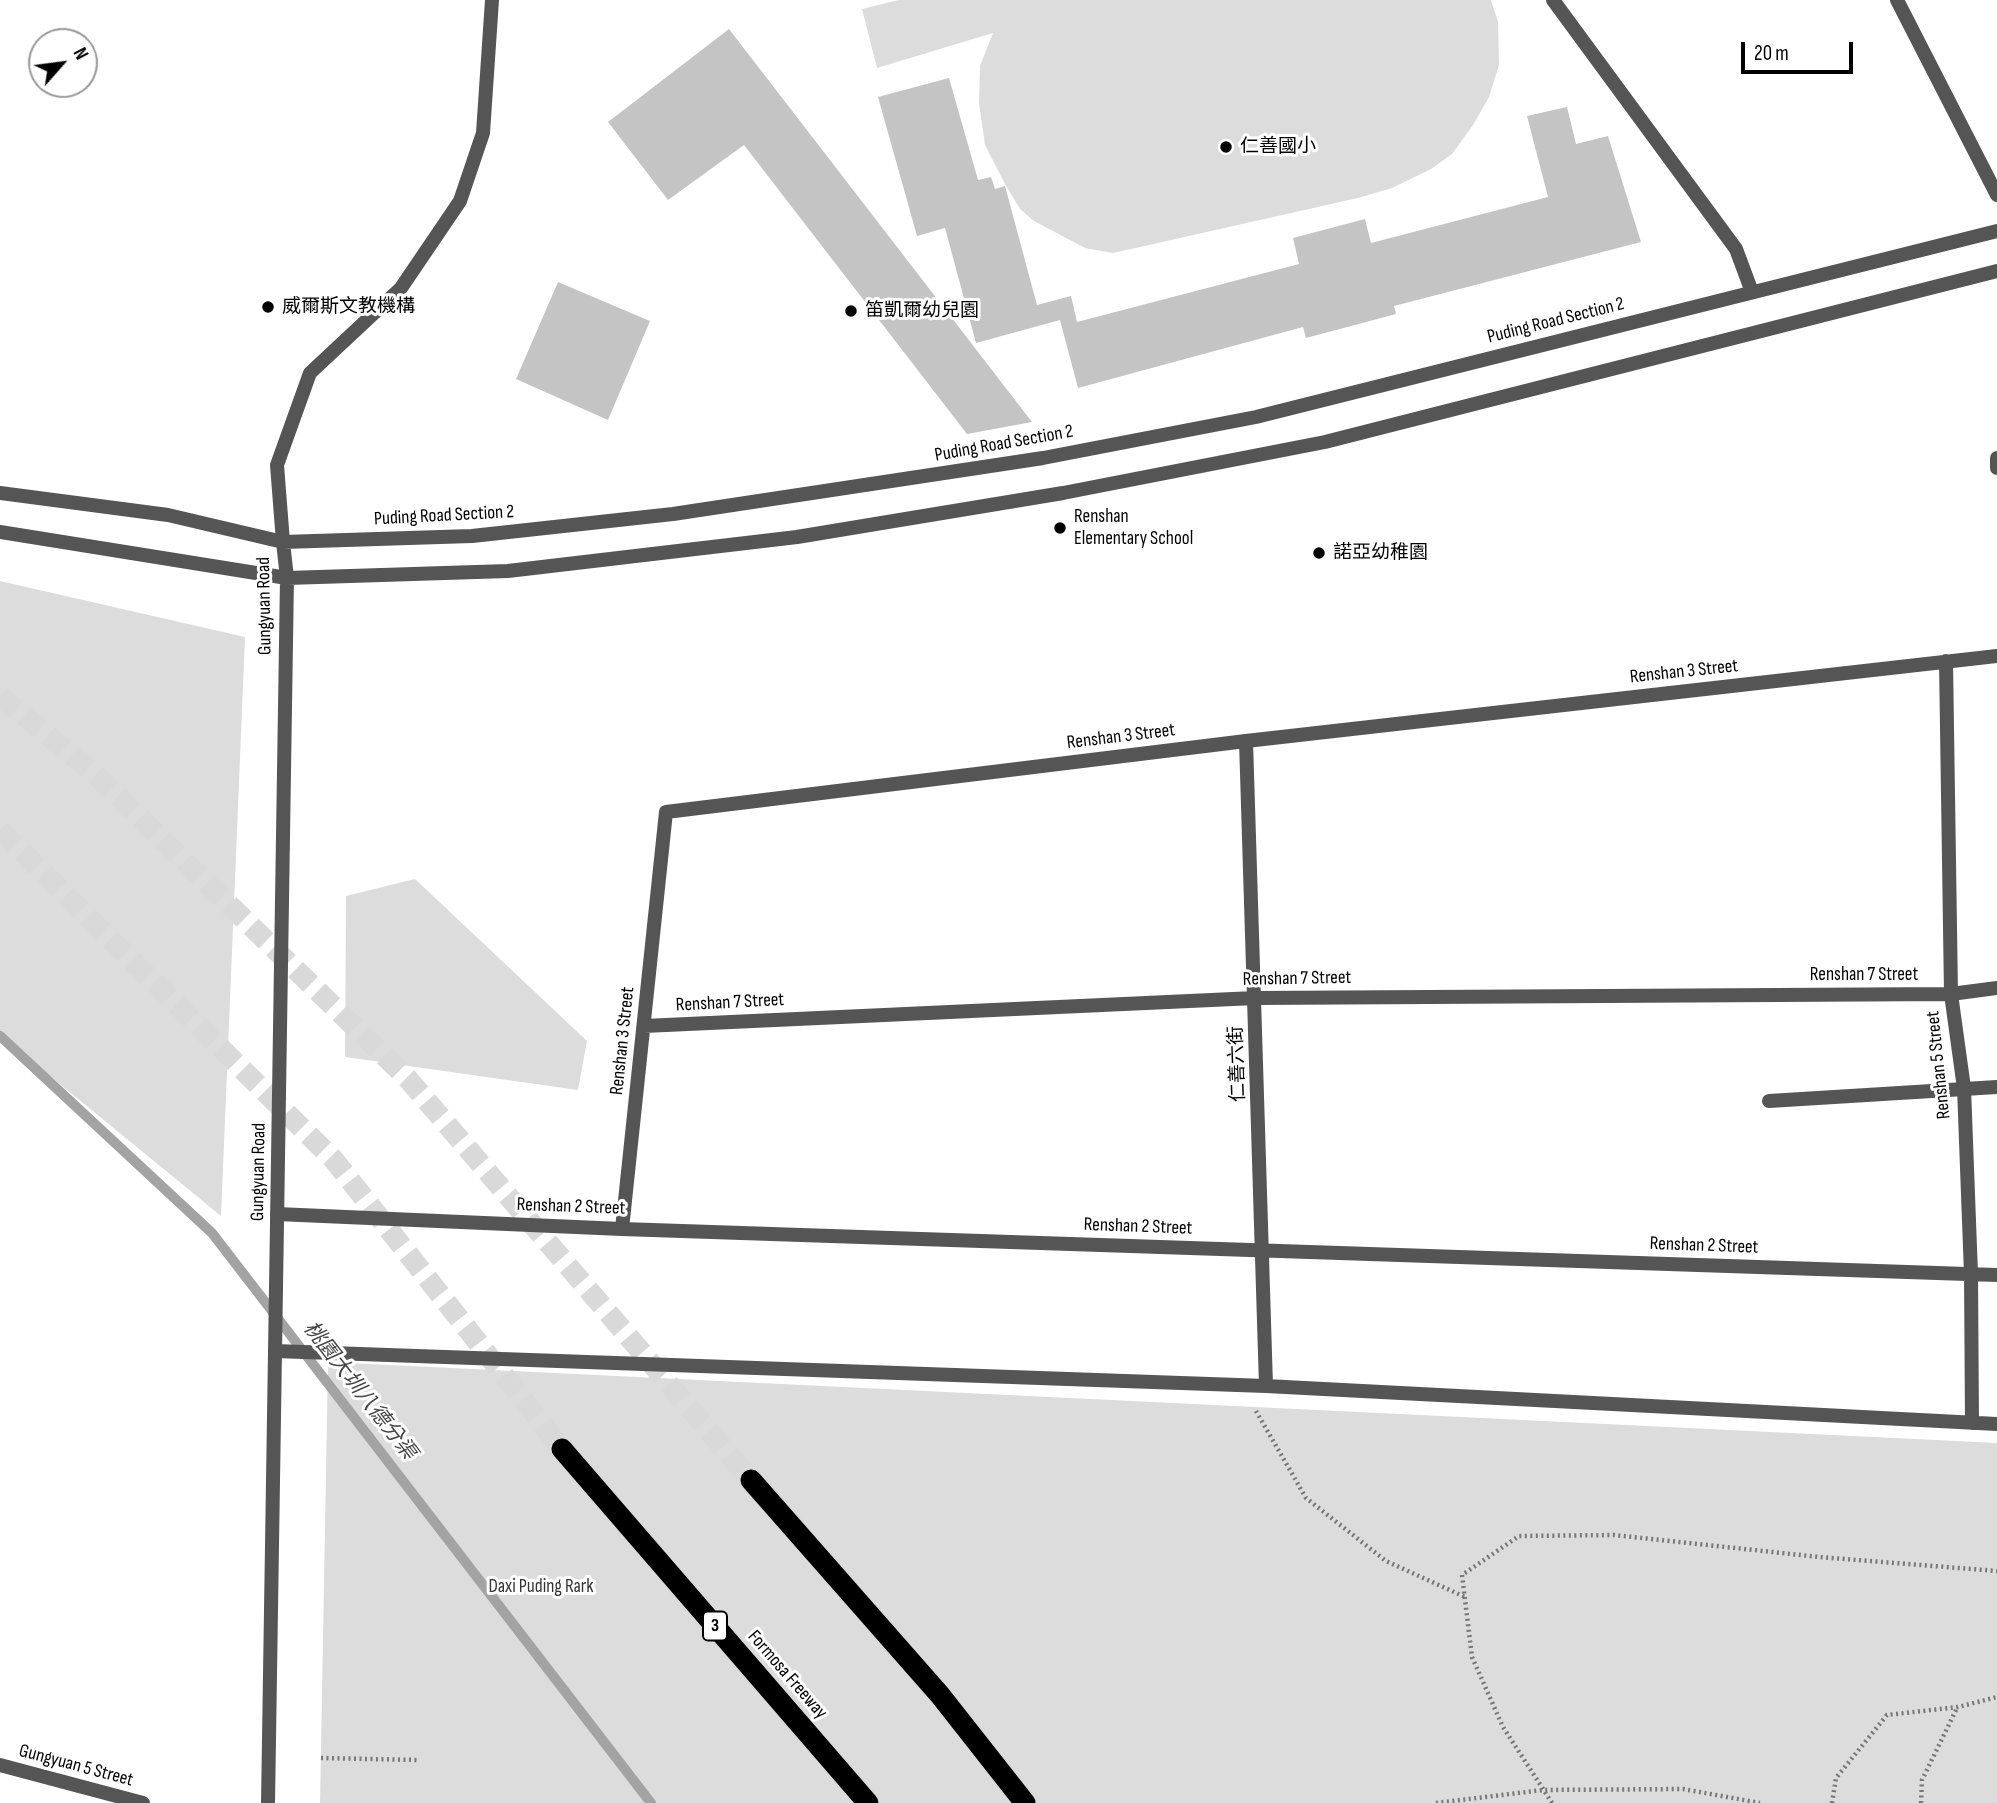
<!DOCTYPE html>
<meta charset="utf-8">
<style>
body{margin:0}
#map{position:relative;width:1997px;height:1803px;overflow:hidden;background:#fff;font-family:"Sofia Sans Condensed",sans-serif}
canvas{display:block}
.north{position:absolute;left:28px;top:28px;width:70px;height:70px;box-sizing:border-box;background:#fff;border:2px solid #999;border-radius:50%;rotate:62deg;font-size:19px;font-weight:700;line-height:28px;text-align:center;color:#000}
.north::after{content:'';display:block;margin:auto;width:24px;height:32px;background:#000;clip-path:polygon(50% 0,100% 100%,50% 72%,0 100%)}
.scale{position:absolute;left:1741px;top:42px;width:112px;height:32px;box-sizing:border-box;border:4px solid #000;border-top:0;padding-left:9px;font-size:21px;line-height:24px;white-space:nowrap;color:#000;-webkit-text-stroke:5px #fff;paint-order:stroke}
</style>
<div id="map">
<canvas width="1997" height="1803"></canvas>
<div class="north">N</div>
<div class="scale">20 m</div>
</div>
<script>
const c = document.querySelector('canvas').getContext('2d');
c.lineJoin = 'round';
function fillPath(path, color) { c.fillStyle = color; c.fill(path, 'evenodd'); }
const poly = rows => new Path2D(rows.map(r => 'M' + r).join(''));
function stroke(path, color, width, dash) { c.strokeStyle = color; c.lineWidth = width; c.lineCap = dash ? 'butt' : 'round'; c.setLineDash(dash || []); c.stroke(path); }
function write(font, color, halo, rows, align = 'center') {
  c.font = font + ' "Sofia Sans Condensed","Noto Sans TC",sans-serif'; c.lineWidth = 6; c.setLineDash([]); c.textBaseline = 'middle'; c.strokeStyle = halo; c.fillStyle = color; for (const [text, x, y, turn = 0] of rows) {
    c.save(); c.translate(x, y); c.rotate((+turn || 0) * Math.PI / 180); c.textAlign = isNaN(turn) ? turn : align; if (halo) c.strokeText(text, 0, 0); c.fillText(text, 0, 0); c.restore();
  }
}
const green = poly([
 [899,0,1491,0,1498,22,1499,65,1489,97,1473,125,1452,154,1431,169,1392,188,1358,198,1113,253,1085,248,1034,221,1020,209,1005,184,985,145,979,103,980,66,993,33,877,68,862,9],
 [0,581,245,637,221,1216,0,1035],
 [415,879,587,1041,578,1090,345,1057,346,896],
 [328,1362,1997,1443,1997,1803,320,1803]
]);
const stream = poly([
 [0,1036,212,1233,651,1803]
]);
const building = poly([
 [729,29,1032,422,967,434,744,145,668,200,608,122],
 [949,78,978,180,991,177,995,189,1005,186,1037,305,1071,296,1077,322,1299,264,1293,238,1365,219,1371,243,1548,197,1527,116,1567,107,1576,144,1608,136,1641,242,1394,306,1396,314,1306,338,1303,327,1078,388,1060,320,976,343,945,228,917,236,878,97],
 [558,282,650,321,608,420,516,379]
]);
const motorwayTunnel = poly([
 [0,696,96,775,408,1079,751,1480],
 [0,830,334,1160,562,1449]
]);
const path = poly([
 [1256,1411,1306,1498,1386,1561,1465,1597],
 [321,1758,418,1760],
 [1436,1803,1543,1790,1683,1789,1760,1803],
 [1552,1803,1503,1727,1472,1657,1462,1575,1519,1536,1614,1535,1819,1557,1997,1571],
 [1832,1803,1836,1778,1887,1715,1958,1707,1997,1697],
 [1921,1803,1922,1780,1957,1708]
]);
const service = poly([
 [1553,0,1736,249,1752,292],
 [1897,0,1997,195],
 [1997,458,1997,468],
 [283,542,277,465,310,373,401,288,460,201,483,133,492,0],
 [1951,994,1997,988],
 [1769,1101,1997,1087]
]);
const minor = poly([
 [1946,661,1951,994,1964,1088,1971,1274,1972,1423],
 [1246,741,1266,1386],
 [644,1026,1255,998,1951,994],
 [277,1214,622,1229,1997,1275],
 [622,1229,666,812,1246,741,1997,656],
 [275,1351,1266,1386,1997,1424],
 [0,1765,143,1803]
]);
const tertiary = poly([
 [0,493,168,515,283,542,472,536,673,514,1043,458,1256,417,1997,231],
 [0,532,287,578,508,571,797,537,1063,493,1325,442,1997,271],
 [268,1803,287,578,283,542]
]);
const motorway = poly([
 [562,1449,868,1803],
 [751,1480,940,1695,1025,1803]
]);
const markers = [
 [1226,147,7,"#000"],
 [268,307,7,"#000"],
 [851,311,7,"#000"],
 [1060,528,7,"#000"],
 [1319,553,7,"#000"]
];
const shields = [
 [715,1626,24]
];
const shieldNames = [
 ["3",715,1626]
];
const poiNames = [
 ["仁善國小",1240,147],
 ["威爾斯文教機構",282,307],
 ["笛凱爾幼兒園",865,311],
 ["Renshan",1074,517],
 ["Elementary School",1074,539],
 ["諾亞幼稚園",1333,553]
];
const streetNames = [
 ["Puding Road Section 2",1556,321,-14],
 ["Puding Road Section 2",1004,444,-10],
 ["Puding Road Section 2",444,516,-3],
 ["Gungyuan Road",265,606,-91],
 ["Renshan 3 Street",1684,672,-6],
 ["Renshan 3 Street",1121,737,-7],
 ["Renshan 7 Street",1864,975],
 ["Renshan 7 Street",1297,979,-1],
 ["Renshan 7 Street",730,1003,-3],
 ["Renshan 3 Street",623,1041,-84],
 ["仁善六街",1238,1064,-92],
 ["Renshan 5 Street",1939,1065,-96],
 ["Gungyuan Road",259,1172,-89],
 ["Renshan 2 Street",571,1207,2],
 ["Renshan 2 Street",1138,1227,2],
 ["Renshan 2 Street",1704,1246,2],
 ["Formosa Freeway",787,1675,49],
 ["Gungyuan 5 Street",76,1766,15]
];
const parkNames = [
 ["Daxi Puding Rark",541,1587]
];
const waterNames = [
 ["桃園大圳八德分渠",359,1391,52]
];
fillPath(green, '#dcdcdc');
stroke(stream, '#a3a3a3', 10);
fillPath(building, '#c4c4c4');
stroke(motorwayTunnel, '#d9d9d9', 21, [21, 10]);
stroke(motorway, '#dbdbdb', 24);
stroke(path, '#777', 4.5, [2, 3.5]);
stroke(service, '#555', 14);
stroke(minor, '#555', 14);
stroke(tertiary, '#555', 14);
stroke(motorway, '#000', 21);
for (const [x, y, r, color] of markers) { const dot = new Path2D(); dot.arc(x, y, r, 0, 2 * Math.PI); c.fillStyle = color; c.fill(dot); stroke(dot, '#fff', 2.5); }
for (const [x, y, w] of shields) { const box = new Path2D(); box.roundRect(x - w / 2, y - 14.5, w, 29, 5); c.fillStyle = '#fff'; c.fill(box); stroke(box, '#000', 2); }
write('bold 18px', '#000', null, shieldNames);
write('19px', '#000', '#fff', poiNames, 'left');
write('19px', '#000', '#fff', streetNames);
write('19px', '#333', '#fff', parkNames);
write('italic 21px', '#444', '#fff', waterNames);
</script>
